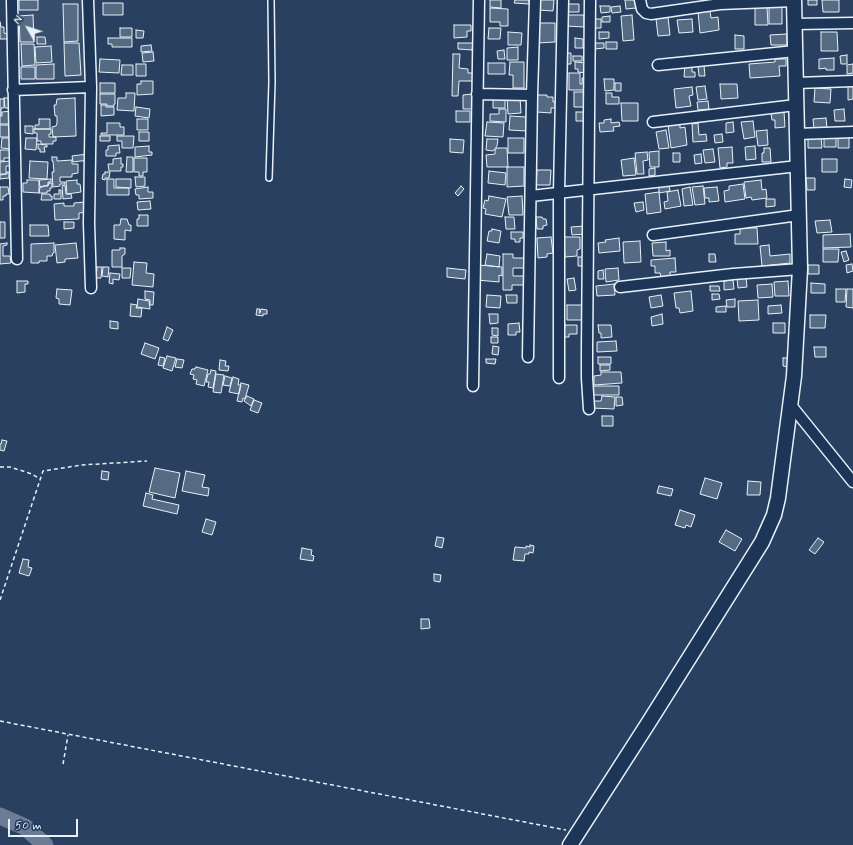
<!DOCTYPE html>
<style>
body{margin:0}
#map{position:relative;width:853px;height:845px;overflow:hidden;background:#294061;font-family:Mynerve,sans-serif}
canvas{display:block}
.north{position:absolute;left:8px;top:8px;width:40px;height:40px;-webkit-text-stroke:3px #1d3557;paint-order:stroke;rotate:309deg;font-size:11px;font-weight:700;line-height:16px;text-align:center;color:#e8f1f8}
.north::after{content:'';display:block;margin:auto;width:14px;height:18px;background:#e8f1f8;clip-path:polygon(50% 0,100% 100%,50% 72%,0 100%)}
.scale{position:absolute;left:8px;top:819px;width:70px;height:18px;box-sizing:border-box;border:2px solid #e8f1f8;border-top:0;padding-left:5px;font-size:12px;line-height:14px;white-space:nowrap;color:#e8f1f8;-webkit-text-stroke:3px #1d3557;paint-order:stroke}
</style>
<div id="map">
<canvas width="853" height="845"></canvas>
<div class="north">N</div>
<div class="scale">50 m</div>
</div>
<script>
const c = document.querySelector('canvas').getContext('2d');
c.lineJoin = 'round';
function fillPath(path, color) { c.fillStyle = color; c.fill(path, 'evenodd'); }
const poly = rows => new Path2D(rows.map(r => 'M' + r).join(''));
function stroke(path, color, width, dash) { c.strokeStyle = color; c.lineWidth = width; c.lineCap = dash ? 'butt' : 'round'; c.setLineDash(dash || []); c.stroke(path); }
const built = poly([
 [18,0,85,0,88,79,21,81]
]);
const river = poly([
 [0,816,25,827,45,845]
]);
const building = poly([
 [19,0,38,0,38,10,19,10,19,0],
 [490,0,501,0,501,8,490,7,490,0],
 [515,0,529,0,529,4,514,3,515,0],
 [540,0,554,0,553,11,539,10,540,0],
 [625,0,635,0,636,8,626,9,625,0],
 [808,0,817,0,817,5,808,5,808,0],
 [822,0,839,0,839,12,823,12,822,0],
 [103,3,123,3,123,15,103,15,103,3],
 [63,4,78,4,78,41,64,42,63,4],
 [567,4,579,4,579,12,567,12,567,4],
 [769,4,782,4,782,24,769,24,769,4],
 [600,6,610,6,610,12,601,13,600,6],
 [620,6,621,12,612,13,611,7,620,6],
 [767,6,768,25,755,25,755,7,767,6],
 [490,8,508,9,508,26,500,26,500,22,490,22,490,8],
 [710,11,711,18,718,17,719,30,700,33,698,12,710,11],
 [33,15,34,42,20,42,19,16,33,15],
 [567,15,584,15,584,27,566,26,567,15],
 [632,15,634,40,623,41,621,16,632,15],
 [610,16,610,22,602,22,602,17,610,16],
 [668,17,670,35,658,36,656,19,668,17],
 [595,19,601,19,601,28,595,28,595,19],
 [692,19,693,32,679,33,677,20,692,19],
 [0,22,1,27,4,27,4,33,8,34,7,39,0,39,0,22],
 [538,23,555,23,555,42,538,43,538,23],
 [454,25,471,25,471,31,467,31,467,37,454,38,454,25],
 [120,28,132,28,132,37,120,37,120,28],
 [489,28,501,28,500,39,488,39,489,28],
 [136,30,144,31,143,38,136,38,136,30],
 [508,32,522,33,521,45,508,45,508,32],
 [599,32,609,32,609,38,599,39,599,32],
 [821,32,837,32,838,51,821,51,821,32],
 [787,34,787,45,771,45,770,35,787,34],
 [735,35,744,36,744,49,735,49,735,35],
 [37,37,45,37,46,44,37,44,37,37],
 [108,38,132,38,132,47,112,47,112,44,108,44,108,38],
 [575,38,583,39,583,48,575,48,575,38],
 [606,42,617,42,617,49,606,49,606,42],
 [64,43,79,43,81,75,65,76,64,43],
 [458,43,473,43,472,50,458,49,458,43],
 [595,43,604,43,604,48,595,49,595,43],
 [21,44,34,44,35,65,22,66,21,44],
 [151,45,152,51,141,52,141,46,151,45],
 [51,46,52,62,36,63,35,47,51,46],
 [518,47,518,60,507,60,507,48,518,47],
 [504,50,505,59,498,59,497,51,504,50],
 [153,52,154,61,143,62,142,53,153,52],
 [566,53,571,53,571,64,566,64,566,53],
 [453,54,460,54,459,68,468,69,468,73,474,73,474,81,459,81,458,96,452,96,453,54],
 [847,55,847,64,841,64,840,56,847,55],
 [573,56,582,56,582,61,573,61,573,56],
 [834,58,834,70,826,70,826,68,819,69,819,59,834,58],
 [100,59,120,60,119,73,99,72,100,59],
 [775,59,786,59,786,66,779,66,780,76,750,78,749,64,775,62,775,59],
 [510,62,524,62,524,88,513,88,513,75,509,75,510,62],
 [575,62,587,63,586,73,578,72,578,69,575,69,575,62],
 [488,63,505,63,505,74,488,74,488,63],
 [54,64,54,79,36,79,36,65,54,64],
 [136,64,146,64,146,76,136,76,136,64],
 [685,64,692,65,692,72,695,72,695,77,684,77,685,64],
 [853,64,853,73,847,74,847,65,853,64],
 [122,65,133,65,133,75,121,75,122,65],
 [704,65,705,76,699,76,698,66,704,65],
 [21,67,35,67,35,79,21,79,21,67],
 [569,73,580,73,580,84,582,84,582,78,588,78,587,90,569,90,569,73],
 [604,79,614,79,614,90,605,91,604,79],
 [141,81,153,81,153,94,137,95,137,84,141,84,141,81],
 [100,83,115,83,115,93,100,93,100,83],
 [615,83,621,83,621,91,615,91,615,83],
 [720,84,737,84,738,98,721,99,720,84],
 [848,84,853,84,853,99,848,100,848,84],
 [705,86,707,99,698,100,696,87,705,86],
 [692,87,693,95,689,96,691,106,676,108,674,89,692,87],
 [815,88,831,89,830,103,814,102,815,88],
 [574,92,587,92,587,107,574,107,574,92],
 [126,93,135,93,134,111,117,110,118,98,126,98,126,93],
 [606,93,612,93,612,97,619,97,619,104,606,104,606,93],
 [100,94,115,94,115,104,114,104,114,106,107,106,107,104,100,104,100,94],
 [472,94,472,109,463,109,463,95,472,94],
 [537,95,547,95,547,97,553,97,553,102,555,102,555,108,551,108,551,113,537,112,537,95],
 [507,97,520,97,521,113,508,114,507,97],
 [4,98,9,98,10,108,5,108,4,98],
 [75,98,76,136,53,137,52,127,56,126,57,123,57,116,55,116,54,105,56,105,57,99,75,98],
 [493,98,505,98,505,108,493,108,493,98],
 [0,99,4,99,4,108,1,108,1,115,0,115,0,99],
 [708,101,709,109,698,110,697,102,708,101],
 [621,103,638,103,638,121,622,121,621,103],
 [101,105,106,105,106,107,114,107,114,115,101,116,101,105],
 [136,107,150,109,149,118,135,116,136,107],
 [499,109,506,109,506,122,490,121,490,114,499,114,499,109],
 [844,109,845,121,835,121,834,110,844,109],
 [11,111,11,119,9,119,9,124,0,124,0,116,2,116,2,112,11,111],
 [456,111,470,111,470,122,456,122,456,111],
 [576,112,586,112,585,121,576,121,576,112],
 [784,112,785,127,775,128,775,120,772,120,771,113,784,112],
 [510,116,526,117,526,131,509,130,510,116],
 [826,118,827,128,814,129,813,119,826,118],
 [39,119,50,119,50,129,35,129,35,125,39,125,39,119],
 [137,119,148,119,148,130,137,130,137,119],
 [611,119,611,123,619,122,620,126,613,127,614,131,600,132,599,123,604,123,604,120,611,119],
 [753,121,755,137,744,139,741,122,753,121],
 [487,122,504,123,503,137,485,136,487,122],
 [733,122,734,132,726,133,726,123,733,122],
 [107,123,120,123,120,127,124,127,124,135,101,135,101,133,107,133,107,123],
 [680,123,680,128,685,127,687,145,671,148,668,125,680,123],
 [698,123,699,135,706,134,707,141,693,142,692,124,698,123],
 [0,125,10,125,11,137,0,137,0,125],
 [25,126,33,126,33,134,25,133,25,126],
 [34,129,51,129,51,134,49,134,49,137,56,137,56,141,53,141,53,144,41,144,41,141,37,141,37,133,34,133,34,129],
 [666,130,669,148,659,149,656,132,666,130],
 [767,130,768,145,758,146,756,131,767,130],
 [139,132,149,132,149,141,139,141,139,132],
 [722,134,723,142,715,143,714,135,722,134],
 [100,136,110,136,110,141,100,141,100,136],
 [117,136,134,136,133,148,122,148,122,141,117,141,117,136],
 [824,136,836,136,836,147,824,147,824,136],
 [838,136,849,136,849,148,838,148,838,136],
 [808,137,821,137,822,148,808,148,808,137],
 [2,138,11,138,11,149,1,148,2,138],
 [26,138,37,138,36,150,25,149,26,138],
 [508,138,524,138,524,153,508,153,508,138],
 [450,139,464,140,463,153,450,152,450,139],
 [487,139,498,139,497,146,493,151,486,150,487,139],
 [38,144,47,145,47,147,44,147,45,152,40,152,40,149,38,149,38,144],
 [119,145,120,153,116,153,116,156,106,156,106,150,108,150,108,146,119,145],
 [149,146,149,152,152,152,152,155,135,157,135,147,149,146],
 [755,146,756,159,746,160,745,147,755,146],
 [732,147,733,163,727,163,727,167,720,168,718,148,732,147],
 [497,148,507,148,508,167,487,167,486,155,495,154,495,150,497,148],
 [764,148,770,148,771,162,762,162,762,153,764,153,764,148],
 [713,149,715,162,705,163,703,150,713,149],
 [0,150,12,150,10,153,10,158,4,158,4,161,0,161,0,150],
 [659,151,659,167,650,167,649,152,659,151],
 [647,152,648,160,643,161,644,174,637,174,635,153,647,152],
 [673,153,680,153,680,162,673,162,673,153],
 [88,154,89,160,73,162,72,156,88,154],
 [701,154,702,163,695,164,694,155,701,154],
 [52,157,57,157,57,161,72,160,72,164,78,164,78,173,72,174,72,177,60,177,60,182,65,182,65,184,60,184,60,186,53,187,52,172,54,172,53,161,52,161,52,157],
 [127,157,133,157,133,172,126,172,127,157],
 [121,158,121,164,123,164,123,167,121,167,121,171,109,171,108,164,113,164,113,159,121,158],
 [134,158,147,158,147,172,143,172,143,176,139,176,139,172,134,172,134,158],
 [634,158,636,175,623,176,621,160,634,158],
 [822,159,837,159,837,172,822,172,822,159],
 [10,161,10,166,6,166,6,174,0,174,0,162,10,161],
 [30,161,48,162,47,179,29,178,30,161],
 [507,167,524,167,524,186,507,187,507,167],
 [655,168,655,175,649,176,649,169,655,168],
 [537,170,551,170,550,185,536,185,537,170],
 [489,171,506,173,505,185,488,183,489,171],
 [7,172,9,172,9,178,0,179,0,175,7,174,7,172],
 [105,172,110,172,109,178,105,178,105,180,102,179,103,174,105,174,105,172],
 [135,177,145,177,145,186,136,187,135,177],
 [806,178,815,178,815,190,807,190,806,178],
 [51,179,51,182,48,182,48,185,40,187,39,180,51,179],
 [107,179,114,179,114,188,129,188,129,195,107,195,107,179],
 [116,179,131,179,131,188,116,187,116,179],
 [845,179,852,180,851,188,844,187,845,179],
 [27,180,39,180,39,193,23,192,23,183,27,183,27,180],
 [77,180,77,184,80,184,81,192,67,194,66,181,77,180],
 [761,180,762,190,766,189,767,198,752,200,751,197,746,198,744,182,761,180],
 [49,183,52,183,52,188,50,188,50,191,47,191,47,193,39,193,40,187,43,187,43,186,48,186,49,183],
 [743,184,745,199,725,202,724,191,729,190,729,186,743,184],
 [65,185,66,194,71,194,72,198,63,199,62,186,65,185],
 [669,185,670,191,659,193,659,187,669,185],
 [461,186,464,189,458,196,455,193,461,186],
 [703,186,705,204,695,205,692,187,703,186],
 [0,187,8,187,9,194,6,194,6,196,3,196,3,200,0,200,0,187],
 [148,187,148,192,153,192,153,198,139,199,139,195,136,195,135,189,148,187],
 [690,187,693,205,684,206,682,189,690,187],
 [717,187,719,201,709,202,709,198,705,198,704,188,717,187],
 [59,190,61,190,61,199,54,199,54,194,59,194,59,190],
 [678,190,681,206,665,209,664,202,668,201,667,192,678,190],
 [659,192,661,212,647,214,645,194,659,192],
 [42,194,50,194,50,196,52,196,52,200,41,200,42,194],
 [489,196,506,199,502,217,485,214,486,209,483,208,485,200,488,201,489,196],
 [522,196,523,215,509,215,507,197,522,196],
 [766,199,775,199,775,206,766,207,766,199],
 [150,201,151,209,138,210,137,202,150,201],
 [86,202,87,212,79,213,79,219,55,220,54,204,64,203,64,206,74,206,74,203,86,202],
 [643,202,644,210,636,212,634,203,643,202],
 [139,215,148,215,148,226,137,226,137,219,139,219,139,215],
 [505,217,514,217,515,229,506,229,505,217],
 [536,217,542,217,543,219,546,219,547,225,543,226,543,229,537,229,536,217],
 [121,219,127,219,129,225,131,225,131,231,125,230,125,240,114,239,114,225,120,225,121,219],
 [830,220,832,232,817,233,815,221,830,220],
 [0,222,5,222,5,238,0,238,0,222],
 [64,222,74,222,74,228,64,229,64,222],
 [30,225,48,225,49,236,30,236,30,225],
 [585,226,585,234,572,235,571,227,585,226],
 [740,228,757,228,758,244,735,244,735,234,740,234,740,228],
 [492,229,501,231,499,243,487,241,489,231,492,231,492,229],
 [511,232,523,232,523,238,520,238,520,242,515,242,515,239,511,239,511,232],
 [850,234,851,247,823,248,823,235,850,234],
 [551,237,553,253,547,254,547,257,538,258,537,238,551,237],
 [564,237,580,237,580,249,577,250,577,256,565,257,564,237],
 [619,238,620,251,599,253,598,243,606,242,605,240,619,238],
 [640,241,641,262,624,263,623,242,640,241],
 [666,242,666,251,670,250,670,256,653,256,652,243,666,242],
 [7,243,7,245,3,246,3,256,10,256,11,263,0,264,0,244,7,243],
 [54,243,54,253,53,253,52,256,47,256,47,261,39,261,39,263,31,263,31,244,54,243],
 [76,243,78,258,65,259,65,262,57,263,55,245,76,243],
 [769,245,770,256,790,254,790,263,762,266,760,246,769,245],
 [120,248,125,248,125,254,122,256,122,267,112,267,112,250,120,250,120,248],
 [823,249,839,249,838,262,823,262,823,249],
 [846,251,849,260,844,262,841,252,846,251],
 [487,254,500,256,499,267,485,265,487,254],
 [503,254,513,254,513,258,526,258,526,268,513,268,513,276,526,276,527,285,512,285,512,290,503,290,503,254],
 [709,254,715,254,716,262,709,262,709,254],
 [578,257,585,257,586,266,578,266,578,257],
 [675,258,676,272,670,272,670,276,661,277,660,273,655,273,655,266,651,266,651,260,675,258],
 [134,262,147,263,146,273,154,274,153,287,132,285,134,262],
 [852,264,853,271,847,273,846,265,852,264],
 [478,265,502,267,502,276,499,275,499,282,477,280,478,265],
 [808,265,819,265,819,274,808,274,808,265],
 [97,267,102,267,101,278,96,278,97,267],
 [103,267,109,267,108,277,102,276,103,267],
 [122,268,131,268,130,278,122,278,122,268],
 [447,268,466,270,465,279,447,277,447,268],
 [618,268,619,280,606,282,605,269,618,268],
 [603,270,604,279,598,279,598,271,603,270],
 [110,273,120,274,119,280,113,279,113,284,109,283,110,273],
 [746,277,747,287,738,288,737,278,746,277],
 [574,278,576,290,569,291,567,279,574,278],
 [733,280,734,289,724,290,724,281,733,280],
 [17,281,28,281,28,284,25,284,25,292,17,293,17,281],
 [788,281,789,296,775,296,774,282,788,281],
 [811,283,825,284,825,293,811,293,811,283],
 [614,284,615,295,597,296,596,286,614,284],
 [772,284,773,297,758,298,757,285,772,284],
 [710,286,719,286,720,291,710,291,710,286],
 [57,289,72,290,70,305,59,304,59,299,56,298,57,289],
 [836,289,846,289,845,302,836,302,836,289],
 [847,289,853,289,853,308,846,307,847,289],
 [145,291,154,292,153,305,150,305,150,300,145,299,145,291],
 [691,291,693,311,680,313,679,308,676,308,674,293,691,291],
 [712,294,719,294,720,299,712,300,712,294],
 [487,295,501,296,500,308,486,307,487,295],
 [506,295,517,295,517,303,507,303,506,295],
 [661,295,663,306,651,308,649,297,661,295],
 [138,299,149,301,150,309,137,307,138,299],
 [735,299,735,307,727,307,726,300,735,299],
 [758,300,759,320,739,321,738,301,758,300],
 [131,304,137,305,136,308,142,308,141,317,130,316,131,304],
 [567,305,586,305,582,320,567,320,567,305],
 [781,305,782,313,768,314,768,306,781,305],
 [726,306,726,312,716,312,716,307,726,306],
 [257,309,260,309,259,313,260,313,261,309,267,310,267,314,263,314,263,316,256,315,257,309],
 [489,314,498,314,498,323,490,324,489,314],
 [662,314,663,324,652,326,651,317,662,314],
 [810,315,826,315,825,328,810,328,810,315],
 [110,321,118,322,118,329,110,328,110,321],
 [519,323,520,332,516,332,516,335,508,335,508,324,519,323],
 [773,323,785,323,785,333,773,333,773,323],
 [565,325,577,325,577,334,569,334,569,337,564,337,565,325],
 [598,325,611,325,612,337,601,338,601,333,599,333,598,325],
 [167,327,173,330,168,341,163,339,167,327],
 [492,328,498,328,498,336,492,335,492,328],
 [491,337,498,337,498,343,491,343,491,337],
 [616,341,617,351,597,352,597,342,616,341],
 [145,343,159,348,155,359,141,354,145,343],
 [493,346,499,347,498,355,492,354,493,346],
 [814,347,826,347,826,357,815,357,814,347],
 [167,356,176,358,172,371,163,368,167,356],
 [160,357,165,358,163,366,158,365,160,357],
 [598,357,611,357,611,364,598,364,598,357],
 [783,358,790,358,789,367,783,366,783,358],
 [177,359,184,360,182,368,175,367,177,359],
 [486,359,496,359,495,364,486,363,486,359],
 [220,360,226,361,225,366,229,366,228,371,219,370,220,360],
 [600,365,610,365,610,370,600,371,600,365],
 [196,367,208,370,204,386,196,384,197,380,193,379,194,375,190,374,192,369,195,369,196,367],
 [211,370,216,371,213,388,208,387,209,382,206,382,208,374,210,374,211,370],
 [601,372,621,372,622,383,594,385,594,376,601,375,601,372],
 [216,374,224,375,221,393,213,392,216,374],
 [225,376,232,378,230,386,223,385,225,376],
 [233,377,239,379,238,385,241,385,239,394,229,392,233,377],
 [241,383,249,385,245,399,243,398,242,402,237,401,241,383],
 [591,386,619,386,619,395,591,395,591,386],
 [247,396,254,399,251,406,244,401,247,396],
 [602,396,615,397,614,409,592,408,593,401,601,401,602,396],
 [616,397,622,397,623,405,616,406,616,397],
 [254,400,262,403,258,413,250,410,254,400],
 [602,416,613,416,613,426,602,426,602,416],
 [2,440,7,441,4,451,0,450,0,444,1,444,2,440],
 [155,468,180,473,175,498,149,492,155,468],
 [102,471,109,472,108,480,101,479,102,471],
 [186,471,205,475,202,487,209,488,208,496,182,491,186,471],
 [705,478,722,483,717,499,700,494,705,478],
 [748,481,761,482,760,495,747,495,748,481],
 [659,486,673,489,671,496,657,493,659,486],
 [146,493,153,495,152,499,179,505,177,514,143,506,146,493],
 [680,510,695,515,691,527,686,525,685,528,675,525,680,510],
 [206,519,216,522,212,535,202,532,206,519],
 [726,530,742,539,735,551,719,542,726,530],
 [437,537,444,538,442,548,435,546,437,537],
 [818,538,824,542,815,554,809,550,818,538],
 [530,545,534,546,533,553,529,552,529,554,525,554,524,561,513,560,515,547,526,548,526,546,530,547,530,545],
 [302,548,312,550,311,555,314,556,313,561,300,559,302,548],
 [23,559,29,560,28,567,32,568,29,576,19,573,23,559],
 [434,574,441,575,440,582,434,581,434,574],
 [421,619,429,619,430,628,421,629,421,619]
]);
const path = poly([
 [0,467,10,467,32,474,40,479],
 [0,600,43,471,82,465,147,461],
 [0,721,566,830],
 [63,764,68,735]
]);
const lane = poly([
 [269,178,272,82,271,0]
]);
const street = poly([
 [12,0,17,259],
 [88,0,91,87,89,223,91,288],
 [640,0,642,9,646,13,651,14,720,4,794,1],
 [795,24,853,23],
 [658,65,795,51],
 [796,83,853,81],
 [13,90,91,87],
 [477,94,532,95],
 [653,122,796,105],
 [797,134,853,132],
 [531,196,798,166],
 [653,235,799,215],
 [620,287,733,274,800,269],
 [528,357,532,95,535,0],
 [559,378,559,193,563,0],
 [473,386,479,0],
 [790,404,853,482],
 [589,409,587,378,587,350,590,0]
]);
const secondary = poly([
 [570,845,649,722,747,566,762,542,774,515,778,498,794,376,800,269,794,0]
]);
fillPath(built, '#364d6b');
stroke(river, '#6b7c95', 17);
fillPath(building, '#556a83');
stroke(building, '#e8f1f8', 1);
stroke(lane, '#e8f1f8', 8);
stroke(street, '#e8f1f8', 13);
stroke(secondary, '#e8f1f8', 17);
stroke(path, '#e8f1f8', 1.5, [4, 3]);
stroke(lane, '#1d3557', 5);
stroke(street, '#1d3557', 10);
stroke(secondary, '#1d3557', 14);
</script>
